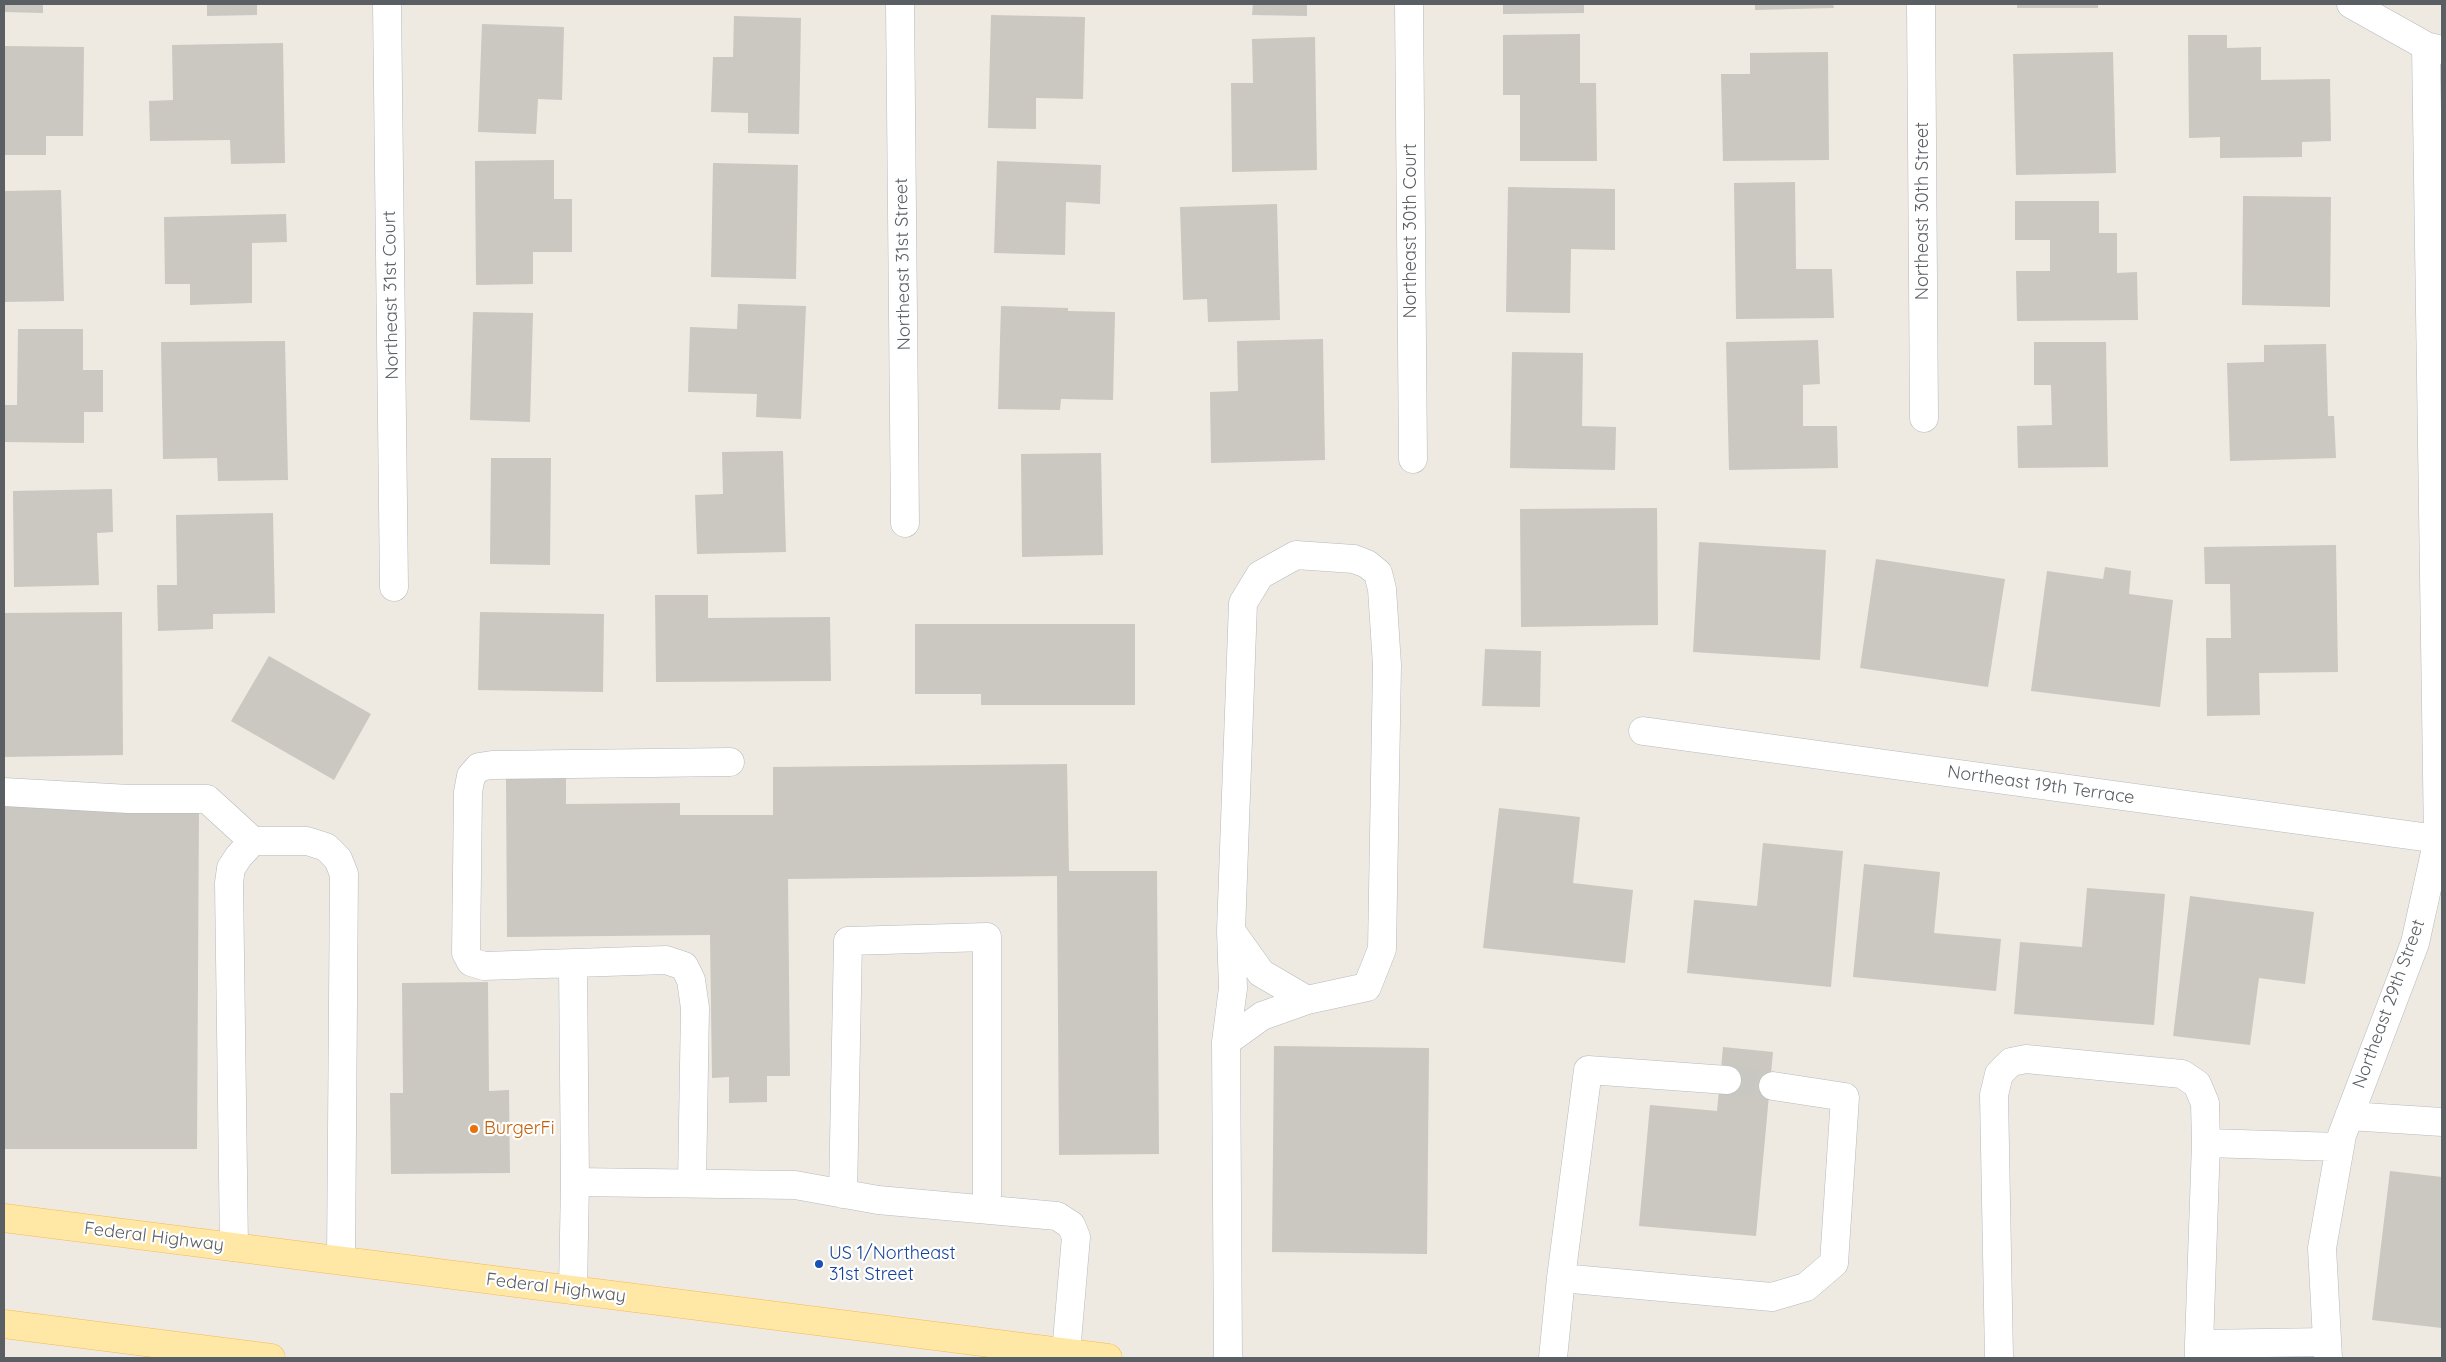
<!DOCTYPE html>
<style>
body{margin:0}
#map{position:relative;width:2446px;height:1362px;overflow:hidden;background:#eeeae2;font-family:Quicksand,sans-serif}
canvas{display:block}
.frame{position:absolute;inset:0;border:5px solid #5a5f63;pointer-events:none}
</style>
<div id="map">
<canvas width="2446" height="1362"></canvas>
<div class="frame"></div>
</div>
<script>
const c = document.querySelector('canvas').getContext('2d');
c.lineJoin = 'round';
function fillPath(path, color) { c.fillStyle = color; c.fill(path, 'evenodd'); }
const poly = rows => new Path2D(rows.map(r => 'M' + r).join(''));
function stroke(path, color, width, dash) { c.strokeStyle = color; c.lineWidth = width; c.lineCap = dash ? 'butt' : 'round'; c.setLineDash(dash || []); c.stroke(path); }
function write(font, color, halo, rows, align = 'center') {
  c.font = font + ' Quicksand,sans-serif'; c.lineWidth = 4.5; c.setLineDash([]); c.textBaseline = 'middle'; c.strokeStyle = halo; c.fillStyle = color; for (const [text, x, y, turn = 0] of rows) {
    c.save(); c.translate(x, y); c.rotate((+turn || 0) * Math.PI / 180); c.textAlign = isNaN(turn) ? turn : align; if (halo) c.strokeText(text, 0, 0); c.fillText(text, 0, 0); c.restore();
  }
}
const building = poly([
 [4,4,43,4,43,13,4,12],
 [207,4,257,4,257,15,207,16],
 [1253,4,1307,4,1307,16,1252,15],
 [1503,4,1584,4,1584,13,1503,14],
 [1755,4,1833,4,1834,8,1755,10],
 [2017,4,2098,4,2098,8,2017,8],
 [991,15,1085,17,1083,99,1036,98,1036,129,988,128],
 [734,16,801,18,799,134,748,133,748,113,711,112,713,57,733,57],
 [482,24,564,27,562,100,538,99,536,134,478,132],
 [1580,34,1580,83,1596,83,1597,161,1520,161,1520,95,1503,95,1503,35],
 [2188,35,2227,35,2227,48,2261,47,2261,80,2330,79,2331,141,2302,142,2302,157,2220,158,2220,137,2189,138],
 [1315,37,1317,170,1232,172,1231,83,1253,83,1252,39],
 [283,43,285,163,231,164,230,140,150,141,149,101,173,100,172,45],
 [4,46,84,47,83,136,46,136,46,155,4,155],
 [1828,52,1829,160,1723,161,1721,74,1750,74,1750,53],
 [2113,52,2116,173,2016,175,2013,54],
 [554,160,554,199,572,199,572,252,533,252,533,284,476,285,475,161],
 [997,161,1101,165,1100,204,1066,202,1065,255,994,253],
 [713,163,798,165,796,279,711,277],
 [1795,182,1796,269,1832,269,1834,318,1736,319,1734,183],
 [1508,187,1615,189,1615,250,1571,249,1570,313,1506,312],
 [61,190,64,301,4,302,4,191],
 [2243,196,2331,197,2330,307,2242,305],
 [2015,201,2099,201,2099,233,2117,233,2117,273,2137,272,2138,320,2017,321,2016,271,2050,271,2050,240,2015,240],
 [1277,204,1280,320,1208,322,1207,299,1183,300,1180,207],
 [286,214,287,242,252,243,252,303,190,305,190,284,165,284,164,217],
 [738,304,806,306,801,419,756,417,757,394,688,392,690,327,737,329],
 [1001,306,1068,308,1068,311,1115,312,1113,400,1061,399,1060,410,998,409],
 [473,312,533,313,530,422,470,420],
 [18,329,83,329,83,370,103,370,103,412,84,412,84,443,4,442,4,405,17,405],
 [1323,339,1325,460,1211,463,1210,392,1238,391,1237,341],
 [1818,340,1820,384,1803,385,1803,426,1837,426,1838,468,1729,470,1726,342],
 [285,341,288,480,218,481,217,458,163,459,161,342],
 [2034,342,2106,342,2108,467,2018,468,2017,426,2052,425,2051,385,2034,385],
 [2326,344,2328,416,2334,416,2336,458,2230,461,2227,363,2264,362,2264,345],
 [1512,352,1583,353,1582,426,1616,427,1615,470,1510,468],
 [783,451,786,552,697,554,695,495,723,494,722,452],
 [1101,453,1103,555,1022,557,1021,454],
 [491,458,551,458,550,565,490,564],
 [112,489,113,532,97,533,99,585,14,587,13,491],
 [1657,508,1658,625,1521,627,1520,509],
 [273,513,275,613,213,614,213,629,158,631,157,585,177,585,176,515],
 [1699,542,1826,550,1820,660,1693,652],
 [2336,545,2338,672,2259,673,2260,715,2207,716,2206,638,2231,638,2230,584,2205,584,2204,547],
 [1876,559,2005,579,1988,687,1860,668],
 [2105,567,2131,571,2129,594,2173,600,2160,707,2031,691,2047,571,2103,579],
 [655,595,708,595,708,618,830,617,831,681,656,682],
 [122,612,123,755,4,757,4,613],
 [480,612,604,614,603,692,478,690],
 [915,624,1135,624,1135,705,981,705,981,694,915,694],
 [1485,649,1541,651,1540,707,1482,706],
 [269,656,371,714,334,780,231,721],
 [1067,764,1069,871,1157,871,1159,1154,1059,1155,1057,876,788,879,790,1076,767,1076,767,1102,729,1103,729,1077,712,1078,710,935,507,937,506,777,566,777,566,804,680,803,680,815,773,815,773,767],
 [4,806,199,806,197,1149,4,1149],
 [1499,808,1580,817,1573,883,1633,890,1625,963,1483,948],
 [1763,843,1843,851,1831,987,1687,973,1694,900,1757,906],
 [1864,864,1940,872,1934,933,2001,939,1996,991,1853,977],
 [2087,888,2165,894,2154,1025,2014,1014,2020,942,2082,947],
 [2190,896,2314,912,2305,984,2259,978,2250,1045,2173,1036],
 [488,982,489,1091,509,1090,510,1173,391,1174,390,1093,403,1093,402,983],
 [1274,1046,1429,1048,1427,1254,1272,1252],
 [1723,1047,1773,1052,1756,1236,1639,1226,1650,1105,1717,1111],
 [2390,1171,2442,1177,2442,1328,2372,1320]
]);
const minorTunnel = poly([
 [1727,1080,1773,1086]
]);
const minor = poly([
 [387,4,394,587],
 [900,4,905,523],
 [1409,4,1413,459],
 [1921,4,1924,418],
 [2351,4,2426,46,2442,50],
 [1643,731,2438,839],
 [4,792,129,799,207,799,253,841],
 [1231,931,1261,973,1307,1000],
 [573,965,575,1182],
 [1226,1042,1262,1016,1307,1000,1367,987,1382,949,1387,665,1382,589,1378,573,1367,564,1354,559,1296,555,1260,575,1243,603,1231,931,1233,988,1226,1042,1228,1358],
 [2349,1116,2442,1122],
 [692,1183,695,1008,691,980,684,966,666,960,484,966,471,962,466,953,468,792,471,776,479,767,492,765,730,762],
 [843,1194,848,941,987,937,987,1209],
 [234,1247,229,883,231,868,239,856,253,841,307,841,326,847,338,859,344,874,341,1260],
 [1561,1278,1772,1297,1806,1287,1834,1263,1845,1097,1773,1086],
 [573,1290,575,1182,795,1185,878,1200,1057,1216,1071,1225,1076,1237,1066,1353],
 [2199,1344,2206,1143],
 [1553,1358,1561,1278,1588,1070,1727,1080],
 [1999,1358,1994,1095,1999,1074,2011,1062,2026,1059,2182,1074,2197,1084,2205,1103,2206,1143,2340,1147],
 [2199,1358,2199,1344,2327,1342],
 [2328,1358,2322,1248,2342,1135,2415,943,2438,839,2426,46]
]);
const major = poly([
 [4,1218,1108,1358],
 [4,1324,271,1358]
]);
const markers = [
 [474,1129,5,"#e8710a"],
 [819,1264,5,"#1a4fb4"]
];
const streetNames = [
 ["Northeast 30th Street",1923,211,-90],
 ["Northeast 30th Court",1411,231,-90],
 ["Northeast 31st Street",903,264,-91],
 ["Northeast 31st Court",391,295,-91],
 ["Northeast 19th Terrace",2041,785,8],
 ["Northeast 29th Street",2389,1004,-70],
 ["Federal Highway",154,1237,7],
 ["Federal Highway",556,1288,7]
];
const foodNames = [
 ["BurgerFi",484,1129]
];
const transitNames = [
 ["US 1/Northeast",829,1254],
 ["31st Street",829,1275]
];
fillPath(building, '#cbc7c1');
stroke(minorTunnel, '#c9c7c2', 28, [28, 14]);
stroke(minor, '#b5b9bd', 29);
stroke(major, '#f8b851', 29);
stroke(minor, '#fff', 28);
stroke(major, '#ffe8a5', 28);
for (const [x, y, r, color] of markers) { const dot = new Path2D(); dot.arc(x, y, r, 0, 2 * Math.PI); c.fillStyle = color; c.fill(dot); stroke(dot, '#fff', 2); }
write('18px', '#5a5f63', '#fff', streetNames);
write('18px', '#c56008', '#fff', foodNames, 'left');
write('18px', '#164399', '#fff', transitNames, 'left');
</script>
